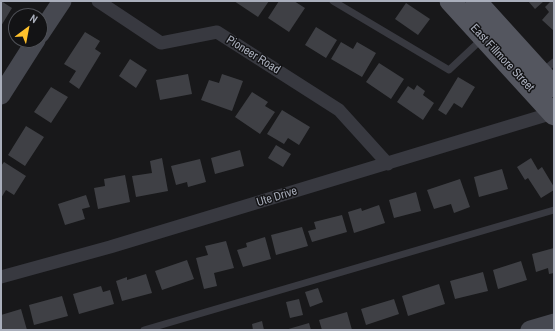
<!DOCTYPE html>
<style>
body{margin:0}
#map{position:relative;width:555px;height:331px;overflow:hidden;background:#18181a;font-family:"Archivo Narrow",sans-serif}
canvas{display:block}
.frame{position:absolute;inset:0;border:2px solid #a9aebb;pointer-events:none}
.north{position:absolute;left:8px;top:8px;width:40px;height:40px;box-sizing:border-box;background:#131315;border:1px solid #4f5157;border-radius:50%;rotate:32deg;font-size:11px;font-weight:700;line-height:16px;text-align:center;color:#a9aebb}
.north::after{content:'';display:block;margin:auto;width:14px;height:18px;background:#ffc12b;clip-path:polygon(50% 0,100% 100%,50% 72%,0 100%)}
</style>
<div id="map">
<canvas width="555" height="331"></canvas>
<div class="frame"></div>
<div class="north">N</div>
</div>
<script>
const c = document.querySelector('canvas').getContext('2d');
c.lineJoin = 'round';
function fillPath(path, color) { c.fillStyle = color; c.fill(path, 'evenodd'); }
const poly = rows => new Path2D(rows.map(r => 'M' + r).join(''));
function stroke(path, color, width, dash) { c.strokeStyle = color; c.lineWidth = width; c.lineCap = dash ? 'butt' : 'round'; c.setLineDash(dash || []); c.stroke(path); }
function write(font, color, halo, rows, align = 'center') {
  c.font = font + ' "Archivo Narrow",sans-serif'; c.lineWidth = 3; c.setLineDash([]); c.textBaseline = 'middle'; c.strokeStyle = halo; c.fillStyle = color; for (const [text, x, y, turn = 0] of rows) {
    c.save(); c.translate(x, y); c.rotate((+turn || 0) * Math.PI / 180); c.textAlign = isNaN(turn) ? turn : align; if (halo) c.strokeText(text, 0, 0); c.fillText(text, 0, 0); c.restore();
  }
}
const building = poly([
 [1,1,12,8,1,26],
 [234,1,269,1,258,17],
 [279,1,294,1,305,8,289,32,268,18],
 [528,1,544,1,535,9],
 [551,1,554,1,554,31,542,20,549,12,545,7],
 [406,3,430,19,418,35,395,19],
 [316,27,337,40,326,58,305,45],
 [85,32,100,41,95,49,101,53,79,89,69,82,76,71,64,64],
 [341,42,353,49,357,42,376,53,362,77,331,59],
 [130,59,147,70,136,88,119,76],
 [379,63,404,79,391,99,366,82],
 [188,74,192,94,160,100,156,80],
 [222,74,243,81,232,111,201,100,209,80,219,83],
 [458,77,475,87,462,108,454,103,446,115,438,110],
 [417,85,425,91,423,95,434,103,423,120,397,102,408,86,414,90],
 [51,87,68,97,51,123,34,112],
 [252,92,268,102,265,106,275,112,260,134,235,117],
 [282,110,310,127,299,145,288,138,284,144,267,134],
 [26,126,44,137,25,166,8,155],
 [276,145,291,154,283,167,268,158],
 [240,150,244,166,215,174,211,158],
 [162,158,168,191,136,197,132,176,152,173,150,161],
 [531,158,538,170,542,167,554,187,554,190,541,198,528,178,525,180,517,167],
 [200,159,206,182,188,187,187,182,176,185,171,166],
 [4,162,26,176,14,195,6,190,1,198,1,166],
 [502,169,508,189,479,197,474,177],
 [125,175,130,202,98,209,94,188,105,186,104,179],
 [460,179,470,207,454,213,451,204,434,209,427,190],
 [416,192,421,211,394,218,389,200],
 [86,195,90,207,82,209,85,219,65,225,58,204],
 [379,205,385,223,354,233,348,212,361,208,362,211],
 [342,215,347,232,312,242,308,231,316,229,314,222],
 [302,227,308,246,276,255,271,235],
 [265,237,271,259,243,267,237,250,247,247,246,243],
 [226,241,234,268,214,273,217,286,204,289,196,258,208,255,205,246],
 [554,248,554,273,549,274,548,268,536,272,532,254],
 [187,260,194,279,162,290,155,271],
 [521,261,527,280,498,289,493,270],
 [483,272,488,291,455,299,450,281],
 [146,274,152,293,122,301,116,281,127,277,127,280],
 [439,284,445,304,408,316,402,296],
 [101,286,103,292,110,290,114,304,79,314,73,294],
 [318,288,323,302,310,307,305,292],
 [62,296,68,316,34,325,29,305],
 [299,299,303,315,290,318,286,302],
 [394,299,399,314,366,325,361,309],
 [21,309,27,330,1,330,1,315],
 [347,312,352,330,322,330,319,320],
 [262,321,264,330,253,330,252,324],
 [309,323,311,330,285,330]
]);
const lane = poly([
 [333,1,449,70,482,39],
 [542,72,554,62],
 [144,330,554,210]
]);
const street = poly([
 [98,1,161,43,217,32,339,110,388,164],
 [1,277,110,247,553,113]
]);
const secondary = poly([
 [40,34,62,1],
 [1,95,36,40],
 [530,330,554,323]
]);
const primary = poly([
 [450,1,554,115],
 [476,1,554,87]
]);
const streetNames = [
 ["Pioneer Road",253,55,32],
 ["East Fillmore Street",502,58,47],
 ["Ute Drive",277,197,-17]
];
fillPath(building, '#3f4045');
stroke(lane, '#383940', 7);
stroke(street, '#383940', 13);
stroke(secondary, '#464850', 19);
stroke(primary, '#54565f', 21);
write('12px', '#a9aebb', '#131315', streetNames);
</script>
